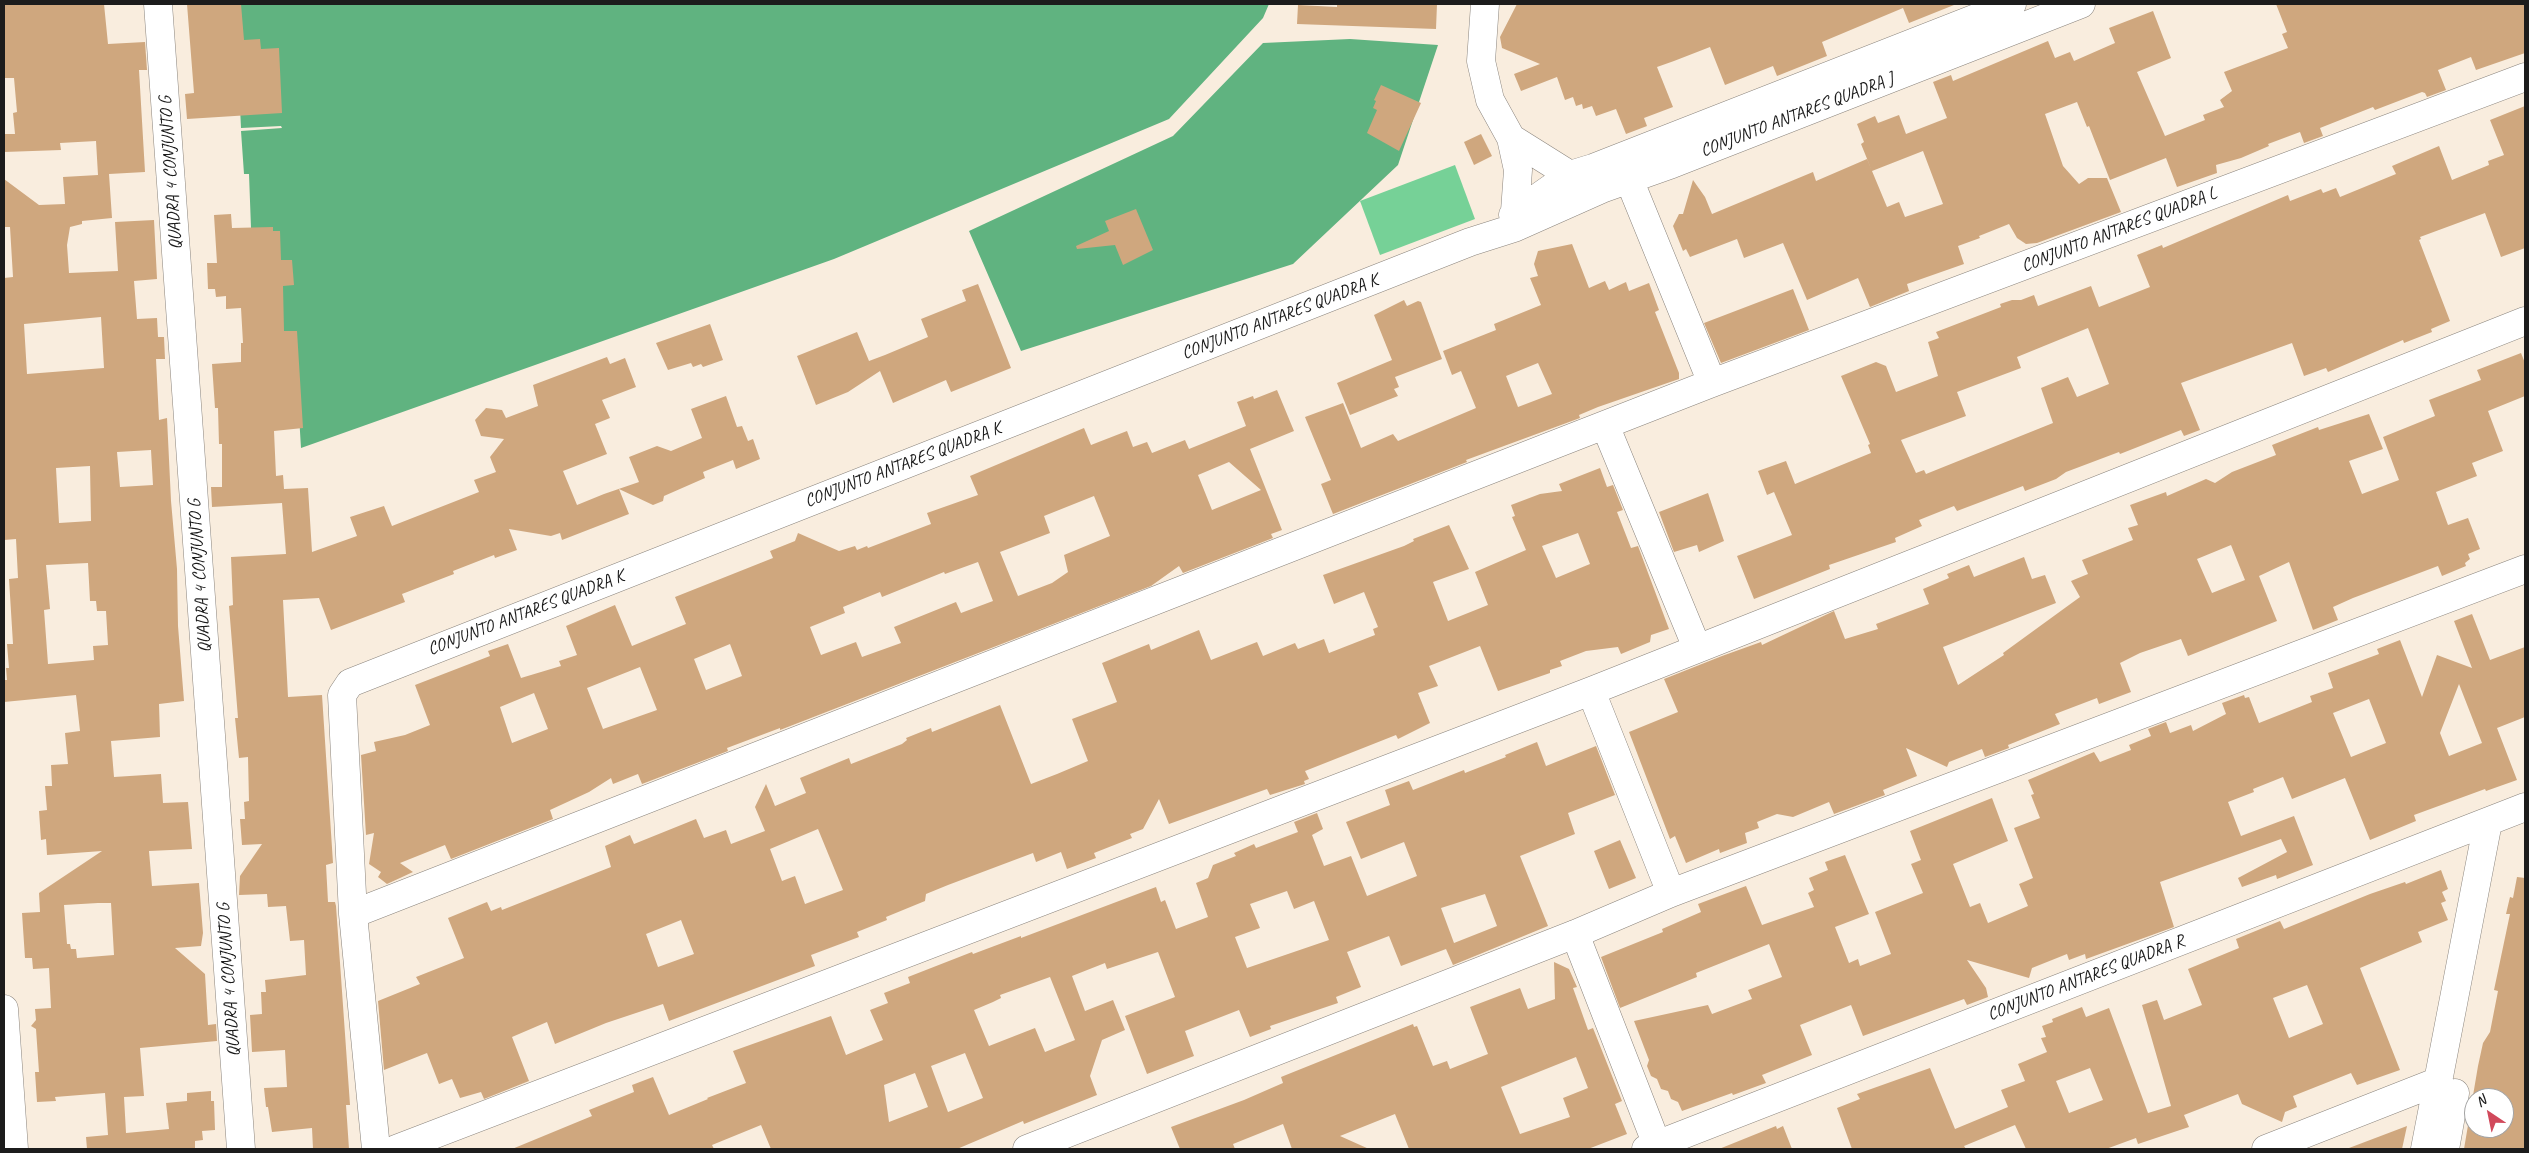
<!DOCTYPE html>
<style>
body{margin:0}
#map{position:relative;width:2529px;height:1153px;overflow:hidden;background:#f9edde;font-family:Caveat,sans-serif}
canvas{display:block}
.frame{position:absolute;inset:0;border:5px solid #1c1c1c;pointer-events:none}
.north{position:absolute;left:2464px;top:1088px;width:50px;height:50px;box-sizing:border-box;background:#fff;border:1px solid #a4a4a4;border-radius:50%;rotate:326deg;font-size:14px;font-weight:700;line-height:20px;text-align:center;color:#1c1c1c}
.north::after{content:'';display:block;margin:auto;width:18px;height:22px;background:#d1495b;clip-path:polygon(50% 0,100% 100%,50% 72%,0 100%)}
</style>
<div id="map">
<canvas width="2529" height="1153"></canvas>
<div class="frame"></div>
<div class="north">N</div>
</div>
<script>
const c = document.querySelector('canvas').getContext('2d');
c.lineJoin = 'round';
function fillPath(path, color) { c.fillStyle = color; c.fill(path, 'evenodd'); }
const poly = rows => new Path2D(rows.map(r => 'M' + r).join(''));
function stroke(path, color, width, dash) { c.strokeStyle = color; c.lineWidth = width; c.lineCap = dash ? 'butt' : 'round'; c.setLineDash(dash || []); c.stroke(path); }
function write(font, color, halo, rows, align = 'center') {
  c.font = font + ' Caveat,sans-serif'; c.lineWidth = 4.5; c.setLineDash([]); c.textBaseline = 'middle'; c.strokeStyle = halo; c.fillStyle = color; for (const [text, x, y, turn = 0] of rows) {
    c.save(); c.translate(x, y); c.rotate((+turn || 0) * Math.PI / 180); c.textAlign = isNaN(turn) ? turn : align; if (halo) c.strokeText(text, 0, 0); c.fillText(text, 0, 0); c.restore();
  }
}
const green = poly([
 [1455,165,1475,219,1380,255,1360,201]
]);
const forest = poly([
 [240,4,1269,4,1263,18,1169,119,834,259,301,448,294,333,255,336,249,174,244,174,241,131,282,128,281,126,241,128,239,86],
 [1350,39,1438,45,1398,165,1293,264,1021,351,969,231,1173,136,1263,43]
]);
const building = poly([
 [4,4,104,4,108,44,145,42,147,70,139,70,145,172,109,174,112,218,82,221,82,224,70,227,67,245,69,273,118,271,115,222,154,220,157,279,134,281,137,319,157,318,158,337,164,337,165,359,156,359,159,420,167,418,171,501,177,569,178,626,184,701,159,704,160,737,111,741,114,777,161,774,163,803,188,802,192,849,149,851,152,886,199,883,203,933,201,946,175,948,205,974,208,1025,216,1024,217,1041,140,1048,144,1096,124,1097,126,1133,169,1129,166,1103,187,1101,187,1093,211,1091,211,1101,214,1101,215,1130,202,1131,203,1140,195,1141,195,1149,87,1149,86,1137,108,1135,105,1093,55,1097,56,1101,37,1102,35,1072,39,1072,36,1029,31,1026,36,1020,35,1009,51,1008,49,968,33,969,32,958,25,958,22,913,40,912,39,893,102,851,47,855,46,839,41,840,39,811,47,810,45,786,52,786,51,765,68,764,65,733,80,731,76,695,4,702,4,680,7,680,6,668,9,668,7,644,13,644,9,579,18,578,16,539,4,540,4,278,13,277,10,227,4,227,4,179,39,205,65,204,63,177,98,175,96,141,60,143,61,150,4,152,4,134,15,134,13,113,17,112,14,78,4,78],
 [101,317,104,368,27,374,24,324],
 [151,450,153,485,120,487,117,452],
 [90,466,91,521,59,523,56,468],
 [88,563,90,601,96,601,97,611,106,611,108,645,93,646,94,660,48,664,44,610,50,609,46,565],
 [98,903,111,903,114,955,77,958,76,949,71,949,70,944,67,944,64,905],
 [187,4,241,4,244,40,260,39,261,49,279,48,282,113,187,119,185,94,194,93],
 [1337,4,1437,4,1436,29,1297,24,1298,5,1337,7],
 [1517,4,1954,4,1954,5,1909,23,1903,8,1822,42,1827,56,1777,76,1773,66,1725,85,1710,47,1674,61,1657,67,1673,107,1644,118,1647,126,1626,134,1616,109,1596,116,1592,106,1583,109,1582,104,1576,106,1573,97,1565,100,1557,77,1521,91,1514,74,1540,64,1502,48,1500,37],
 [2276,4,2525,4,2525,53,2476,70,2471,57,2438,70,2446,90,2427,97,2425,93,2422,92,2375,110,2373,107,2320,128,2323,136,2304,143,2300,132,2268,144,2269,146,2241,158,2216,165,2217,173,2177,187,2166,158,2110,180,2089,126,2087,127,2077,102,2045,114,2063,166,2079,184,2088,178,2107,178,2121,212,2037,243,2026,244,2017,238,2009,224,1979,236,1980,238,1958,246,1964,264,1907,284,1909,291,1870,307,1858,278,1807,300,1783,243,1744,258,1737,239,1690,257,1686,249,1683,251,1673,226,1679,214,1683,214,1693,180,1705,197,1712,214,1813,172,1816,181,1867,159,1887,207,1899,202,1905,217,1943,204,1923,151,1872,171,1861,144,1864,142,1857,124,1875,116,1878,123,1899,115,1906,134,1947,118,1933,82,1951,75,1953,81,2048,41,2055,58,2070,52,2074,61,2115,43,2109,28,2153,11,2171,58,2137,72,2165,136,2205,120,2203,115,2224,107,2220,100,2232,91,2224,72,2288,48,2282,34,2287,32],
 [1381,85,1421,103,1399,151,1367,133,1377,110,1373,108,1376,101,1374,100],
 [2525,106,2525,248,2501,257,2485,213,2420,237,2421,239,2419,240,2450,321,2431,329,2432,332,2404,343,2403,340,2328,372,2326,368,2304,376,2292,343,2181,383,2200,430,2184,436,2181,430,2120,454,2119,452,2066,472,2056,479,2025,491,2023,486,1957,511,1954,506,1919,520,1922,526,1895,538,1896,542,1829,565,1830,569,1754,599,1737,556,1792,535,1774,492,1767,495,1758,471,1786,461,1795,484,1871,453,1868,445,1870,444,1841,376,1876,362,1886,366,1896,392,1938,376,1928,342,1939,338,1936,332,2001,307,2000,304,2012,300,2021,300,2034,295,2038,306,2091,286,2099,307,2150,287,2137,255,2162,245,2163,248,2288,195,2290,201,2321,189,2323,193,2336,188,2340,197,2396,174,2392,166,2439,146,2452,180,2489,165,2488,161,2504,155,2490,120],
 [2088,328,2109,384,2077,397,2068,377,2041,388,2053,423,1926,474,1924,470,1916,473,1901,440,1966,416,1957,392,2021,368,2017,357],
 [1481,134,1492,156,1474,165,1464,142],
 [1136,209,1153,250,1123,265,1115,245,1077,249,1076,246,1109,231,1105,221],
 [231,214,232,228,273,227,273,231,280,231,281,260,292,260,294,285,283,286,284,331,297,331,303,428,274,431,276,476,283,475,284,489,308,488,312,552,357,536,350,517,384,506,392,526,479,492,474,480,496,472,490,457,504,439,481,436,475,420,486,408,502,410,506,418,538,406,533,385,607,357,610,364,625,358,636,387,602,400,610,418,595,424,607,454,563,471,577,505,604,494,639,482,629,457,657,446,671,451,702,438,691,409,726,396,737,427,742,426,748,441,753,439,760,459,736,469,733,460,703,472,705,478,664,496,663,501,653,505,619,489,629,514,562,540,560,533,551,536,509,529,517,550,495,558,494,555,453,571,454,574,402,594,405,602,331,630,319,598,283,600,288,697,322,695,333,863,326,865,328,902,335,902,336,906,350,1105,346,1105,349,1149,313,1149,312,1128,272,1132,268,1107,266,1107,264,1088,287,1087,285,1050,252,1052,250,1015,262,1014,261,992,266,992,265,980,306,975,304,940,290,941,286,906,268,907,267,894,239,895,240,876,262,844,242,845,240,819,245,819,244,802,249,801,248,757,239,758,235,718,238,718,229,606,233,605,231,557,286,554,282,503,212,507,211,487,222,487,222,444,219,444,218,408,215,408,212,364,241,362,241,343,243,343,241,308,226,309,226,296,216,297,215,289,208,289,207,263,217,263,214,215],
 [1572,244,1589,288,1605,281,1609,290,1626,282,1629,291,1649,283,1659,310,1655,312,1679,373,1679,379,1598,407,1579,415,1580,418,1466,460,1467,462,1333,514,1321,484,1331,480,1305,417,1343,403,1361,448,1393,434,1398,441,1476,408,1461,371,1452,375,1443,351,1496,330,1494,324,1541,305,1530,278,1538,276,1534,264,1538,251],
 [1538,363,1552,394,1518,407,1506,376],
 [978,284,1011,368,951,392,946,380,893,403,880,371,848,392,816,405,797,356,857,332,869,361,885,355,928,337,921,319,966,301,962,290],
 [1793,289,1809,330,1721,363,1704,323],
 [1404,300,1407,306,1418,301,1421,302,1442,359,1395,377,1399,387,1394,389,1398,396,1350,415,1337,383,1392,360,1374,315],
 [710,324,723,360,703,367,701,364,693,367,691,363,668,370,656,343],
 [2521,353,2525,363,2525,396,2488,411,2503,451,2472,463,2477,476,2436,492,2448,525,2468,518,2480,549,2468,554,2470,559,2465,563,2466,566,2442,576,2438,566,2353,598,2333,607,2338,620,2313,630,2289,562,2259,576,2277,621,2188,656,2181,639,2140,653,2120,663,2131,692,2099,704,2097,698,2055,714,2060,724,2008,745,2009,748,1985,757,1982,749,1949,762,1947,767,1906,748,1917,776,1883,790,1885,795,1834,814,1829,802,1793,817,1777,814,1757,822,1759,828,1745,833,1747,843,1720,853,1719,849,1686,863,1675,836,1670,839,1629,732,1678,712,1664,679,1722,656,1761,642,1762,645,1834,611,1845,639,1878,629,1876,624,1929,604,1923,589,1949,578,1947,574,1969,565,1974,577,2024,557,2032,579,2045,575,2056,603,1943,647,1958,685,2004,655,2003,653,2080,597,2071,581,2088,574,2082,560,2133,540,2128,528,2138,525,2130,505,2166,492,2167,496,2206,479,2215,483,2232,472,2276,455,2272,445,2318,427,2319,430,2369,414,2383,449,2349,461,2362,494,2399,480,2383,437,2435,416,2429,400,2481,380,2477,370],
 [2231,545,2245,580,2212,593,2197,559],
 [1277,390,1294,431,1250,449,1282,530,1271,534,1273,538,1183,573,1179,566,1151,586,780,730,780,728,727,748,728,751,642,784,638,774,613,784,611,778,589,792,550,810,553,819,451,859,445,845,400,863,413,872,387,884,378,877,381,872,369,864,374,833,366,835,361,755,376,751,374,742,405,735,430,725,415,685,490,656,488,651,508,644,521,678,561,666,559,661,577,655,566,626,615,605,632,646,686,624,675,597,773,558,770,551,795,541,798,533,839,551,855,546,857,550,867,546,868,548,931,524,927,513,978,495,970,476,1084,428,1091,445,1127,431,1133,447,1147,442,1152,453,1185,440,1189,449,1246,426,1237,402,1253,396,1254,399],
 [1229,462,1261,490,1212,510,1198,475],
 [1094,496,1110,536,1064,555,1068,572,1052,583,1018,596,1000,552,1050,533,1044,516],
 [978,562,993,601,961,613,956,602,894,627,901,643,862,657,856,642,821,655,810,627,845,613,843,607,880,592,882,597,944,572,945,574],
 [730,644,742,676,706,690,694,659],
 [640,667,657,710,603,729,587,688],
 [534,693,548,729,512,743,500,707],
 [1600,468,1607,487,1613,485,1623,510,1617,512,1631,548,1638,546,1669,629,1651,635,1650,642,1621,654,1618,647,1586,651,1560,661,1562,666,1550,670,1550,673,1498,691,1480,646,1429,666,1438,686,1418,693,1430,723,1398,739,1396,735,1305,771,1309,779,1304,781,1305,784,1270,795,1267,789,1169,824,1159,799,1143,829,1130,834,1132,838,1094,853,1096,858,1067,869,1061,852,1036,862,1033,853,948,885,926,894,925,901,886,917,887,920,857,932,859,937,811,955,815,966,669,1021,663,1004,606,1023,555,1044,547,1022,512,1037,529,1081,484,1099,481,1092,460,1098,452,1079,439,1084,427,1053,384,1070,378,1001,420,984,416,977,464,958,448,918,487,902,491,911,501,907,502,910,611,867,605,846,630,835,634,844,696,819,704,838,726,830,731,844,765,831,755,807,766,784,775,806,806,793,800,778,849,758,851,764,902,744,907,740,906,738,931,728,932,732,1000,705,1031,784,1057,774,1088,761,1072,719,1117,702,1102,663,1149,644,1151,650,1199,630,1211,660,1257,642,1263,656,1295,643,1298,649,1324,639,1329,653,1375,635,1373,629,1378,627,1364,592,1334,604,1323,575,1404,546,1414,541,1413,539,1449,525,1469,569,1433,582,1448,621,1488,605,1475,572,1526,550,1512,517,1515,516,1511,505,1540,494,1562,491,1559,484],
 [1578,533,1590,564,1556,578,1542,546],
 [818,829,843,890,805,904,795,876,782,881,770,849],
 [681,920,694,954,658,967,646,934],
 [1708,493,1724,541,1699,552,1697,545,1674,552,1659,512],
 [2472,614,2490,660,2525,647,2525,717,2497,728,2517,780,2486,791,2485,789,2414,815,2416,821,2370,840,2345,778,2292,799,2283,777,2253,789,2254,792,2228,802,2241,836,2294,816,2313,865,2277,879,2276,875,2242,887,2238,878,2287,852,2281,839,2160,882,2174,927,2086,959,2085,954,2069,960,2067,954,2032,968,2029,978,1967,960,1986,988,1988,997,1967,1005,1964,999,1863,1036,1851,1005,1800,1025,1812,1055,1762,1075,1766,1083,1733,1095,1732,1093,1682,1111,1678,1102,1671,1099,1668,1091,1661,1089,1657,1079,1651,1076,1647,1066,1649,1060,1634,1021,1708,1005,1712,1014,1752,999,1748,990,1782,977,1769,944,1696,973,1697,977,1620,1008,1601,957,1663,932,1662,929,1701,912,1698,904,1746,886,1762,925,1814,907,1808,893,1814,890,1809,878,1828,870,1825,862,1845,855,1869,914,1835,927,1849,963,1858,959,1860,966,1891,954,1875,912,1923,893,1911,864,1921,860,1910,831,1992,798,2008,841,1953,864,1970,907,1980,903,1988,923,2028,906,2019,884,2033,878,2014,828,2040,818,2031,795,2034,794,2028,780,2094,752,2100,762,2131,750,2129,745,2151,736,2148,729,2166,722,2170,733,2191,725,2193,731,2226,714,2222,703,2244,695,2245,698,2249,697,2259,723,2312,702,2310,696,2333,688,2328,673,2379,654,2377,649,2400,640,2422,697,2437,655,2472,668,2454,621],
 [2459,684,2482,743,2449,756,2440,733],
 [2369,699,2386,743,2351,757,2333,713],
 [1537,742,1546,766,1596,746,1615,795,1568,813,1575,834,1520,856,1548,926,1480,954,1453,965,1446,949,1401,966,1389,936,1347,952,1361,987,1336,997,1338,1003,1270,1026,1271,1029,1250,1037,1239,1010,1185,1031,1194,1056,1147,1074,1125,1016,1175,997,1158,952,1107,969,1105,963,1072,976,1085,1011,1113,1000,1125,1030,1102,1040,1090,1076,1097,1095,1024,1124,1023,1121,957,1149,771,1149,761,1125,712,1145,714,1149,512,1149,592,1116,589,1110,634,1092,632,1085,653,1077,669,1115,708,1099,707,1098,746,1083,733,1051,831,1016,846,1055,883,1040,870,1010,888,1003,884,993,910,983,908,977,972,952,973,954,1021,936,1021,938,1156,887,1161,902,1165,900,1176,929,1208,917,1196,883,1208,878,1213,865,1236,856,1234,853,1254,844,1256,848,1298,832,1294,822,1317,813,1323,829,1312,835,1324,866,1351,856,1367,896,1417,876,1404,842,1361,859,1346,822,1390,805,1385,790,1409,781,1413,790,1464,770,1465,773,1506,757,1505,755],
 [1287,891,1294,909,1314,901,1329,940,1247,968,1235,937,1260,928,1250,904],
 [1485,894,1497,926,1454,943,1441,908],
 [1050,977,1075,1040,1045,1052,1035,1028,989,1046,974,1010,993,1002,1001,998,1000,995],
 [965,1053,983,1098,948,1112,931,1066],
 [915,1073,928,1107,889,1122,884,1085],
 [1620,840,1636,878,1609,889,1594,851],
 [2441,870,2448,889,2442,892,2446,901,2441,903,2448,920,2418,932,2422,942,2360,968,2400,1070,2357,1085,2351,1073,2293,1096,2297,1107,2285,1112,2282,1122,2242,1104,2238,1094,2184,1115,2189,1127,2138,1144,2136,1138,2106,1149,2026,1149,2015,1125,1964,1146,1966,1149,1852,1149,1837,1108,1860,1099,1857,1094,1930,1068,1955,1129,2008,1107,2001,1090,2025,1081,2018,1064,2047,1052,2041,1038,2046,1037,2042,1026,2053,1022,2052,1019,2082,1007,2086,1017,2109,1008,2148,1113,2171,1106,2142,1005,2157,1000,2164,1020,2202,1005,2188,969,2239,948,2236,939,2280,921,2284,929,2370,894,2405,882,2406,884],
 [2307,985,2323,1024,2289,1038,2273,998],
 [2090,1068,2103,1100,2069,1113,2056,1081],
 [2517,877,2525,878,2525,1149,2464,1149,2478,1066,2483,1043,2490,1032,2498,991,2494,990,2510,914,2506,914,2510,897,2513,898],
 [2474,1098,2504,1098,2504,1128,2474,1128],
 [1554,962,1569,969,1577,987,1573,988,1588,1030,1593,1028,1622,1101,1615,1104,1627,1134,1588,1149,1409,1149,1395,1114,1340,1136,1369,1149,1292,1149,1283,1124,1233,1144,1235,1149,1180,1149,1171,1127,1244,1100,1283,1083,1281,1077,1413,1024,1414,1027,1417,1026,1433,1066,1447,1061,1450,1069,1488,1054,1470,1007,1520,988,1528,1009,1555,999],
 [1576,1057,1588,1088,1563,1098,1570,1117,1520,1134,1501,1087],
 [1776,1126,1777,1129,1783,1126,1792,1149,1719,1149],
 [2407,1126,2402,1149,2349,1149,2349,1148]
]);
const minor = poly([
 [158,4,241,1149],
 [1485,4,1481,61,1490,100,1511,138,1570,175,1581,186],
 [1511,138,1518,170,1514,225],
 [1622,162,1712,383],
 [1513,215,1570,175,1593,168,2012,4],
 [1605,425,1697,648],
 [1591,691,1671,893],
 [353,914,1712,383,2525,77],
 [1575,934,1657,1145],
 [4,1009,14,1149],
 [376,1149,353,914,342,695,350,683,1470,242,1514,228,1604,188,1672,164,2081,4],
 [396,1149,1591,691,2525,321],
 [1027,1149,1575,934,1671,893,2525,569],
 [1646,1149,2525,807],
 [2266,1149,2439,1081],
 [2425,1149,2488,822],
 [2445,1149,2455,1093]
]);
const streetNames = [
 ["CONJUNTO ANTARES QUADRA J",1797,115,-21],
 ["QUADRA 4 CONJUNTO G",171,173,-94],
 ["CONJUNTO ANTARES QUADRA L",2119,230,-21],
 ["CONJUNTO ANTARES QUADRA K",1280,317,-21],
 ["CONJUNTO ANTARES QUADRA K",903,465,-21],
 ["QUADRA 4 CONJUNTO G",200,576,-94],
 ["CONJUNTO ANTARES QUADRA K",526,613,-21],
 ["CONJUNTO ANTARES QUADRA R",2086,978,-21],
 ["QUADRA 4 CONJUNTO G",229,980,-94]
];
fillPath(green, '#76d197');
fillPath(forest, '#60b380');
fillPath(building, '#cfa77e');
stroke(minor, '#8a847d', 29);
stroke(minor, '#fff', 28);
write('18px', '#1c1c1c', '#fff', streetNames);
</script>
